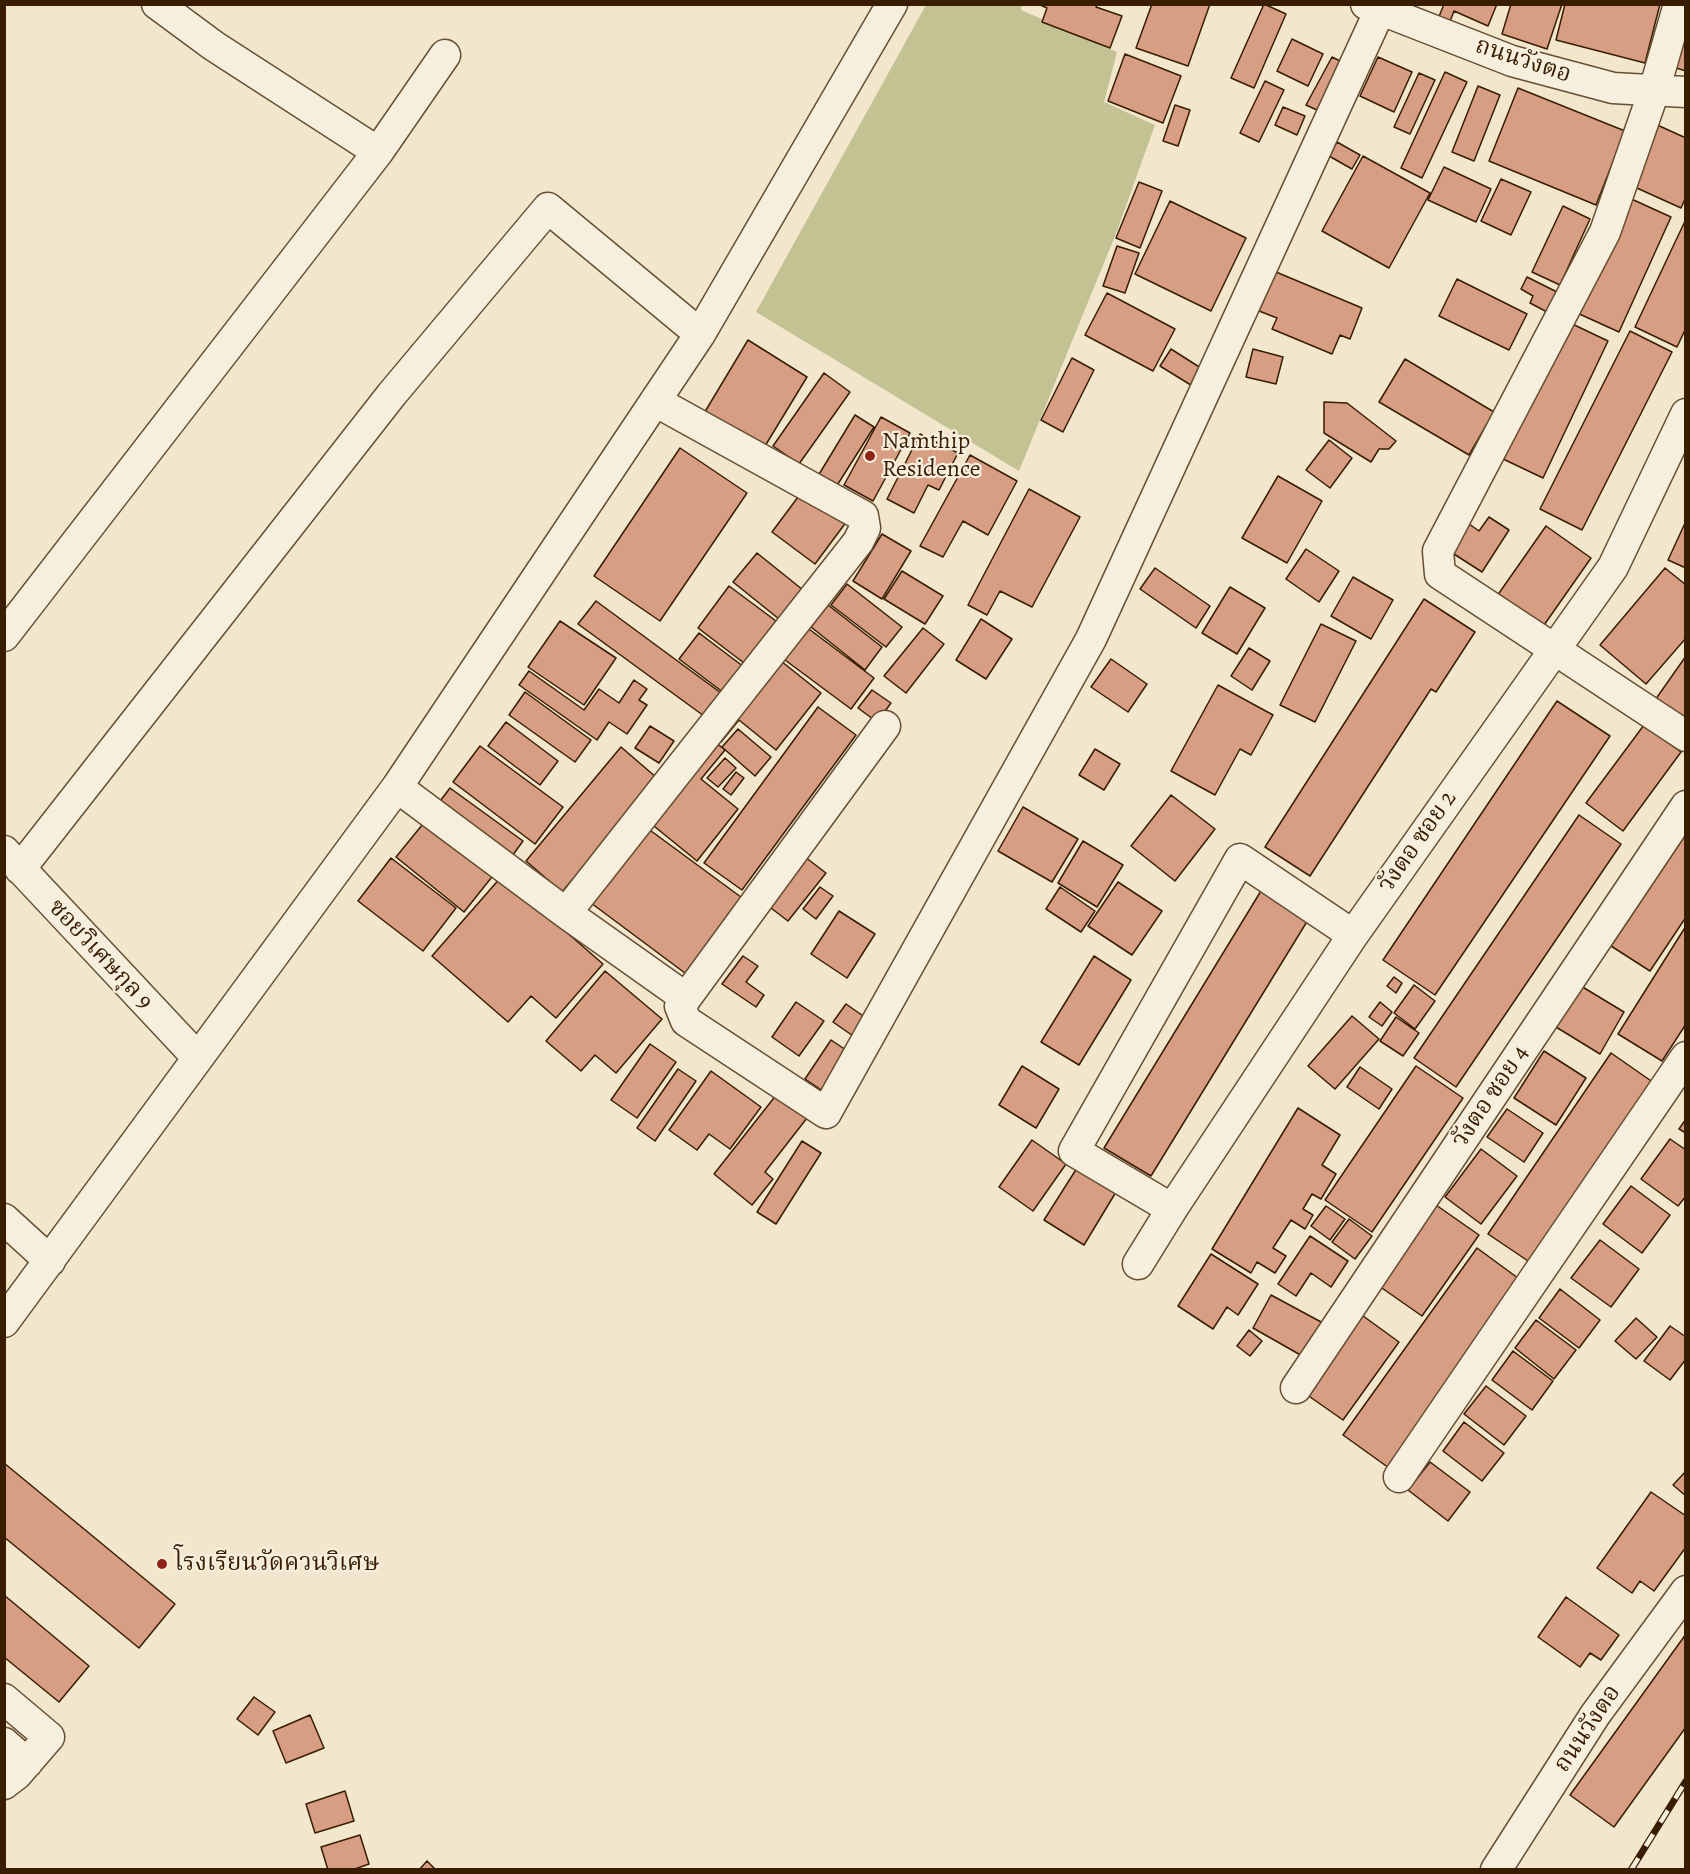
<!DOCTYPE html>
<meta charset="utf-8">
<style>
body{margin:0}
#map{position:relative;width:1690px;height:1874px;overflow:hidden;background:#f2e6cc;font-family:Alegreya,serif}
canvas{display:block}
.frame{position:absolute;inset:0;border:6px solid #381d00;pointer-events:none}
</style>
<div id="map">
<canvas width="1690" height="1874"></canvas>
<div class="frame"></div>
</div>
<script>
const c = document.querySelector('canvas').getContext('2d');
c.lineJoin = 'round';
function fillPath(path, color) { c.fillStyle = color; c.fill(path, 'evenodd'); }
const poly = rows => new Path2D(rows.map(r => 'M' + r).join(''));
function stroke(path, color, width, dash) { c.strokeStyle = color; c.lineWidth = width; c.lineCap = dash ? 'butt' : 'round'; c.setLineDash(dash || []); c.stroke(path); }
function write(font, color, halo, rows, align = 'center') {
  c.font = font + ' Alegreya,"Noto Serif Thai",serif'; c.lineWidth = 4.5; c.setLineDash([]); c.textBaseline = 'middle'; c.strokeStyle = halo; c.fillStyle = color; for (const [text, x, y, turn = 0] of rows) {
    c.save(); c.translate(x, y); c.rotate((+turn || 0) * Math.PI / 180); c.textAlign = isNaN(turn) ? turn : align; if (halo) c.strokeText(text, 0, 0); c.fillText(text, 0, 0); c.restore();
  }
}
const green = poly([
 [926,5,1022,5,1021,10,1117,52,1104,102,1155,125,1117,231,1019,471,756,312]
]);
const building = poly([
 [1038,4,1097,4,1096,7,1122,16,1110,48,1042,22,1047,8,1038,4],
 [1152,4,1210,4,1188,66,1136,48,1152,4],
 [1264,4,1286,14,1254,88,1231,78,1264,4],
 [1444,4,1497,4,1488,26,1454,11,1449,24,1438,19,1444,4],
 [1511,4,1562,4,1547,49,1502,34,1511,4],
 [1565,4,1660,4,1645,63,1556,40,1565,4],
 [1686,20,1686,71,1673,67,1686,20],
 [1292,39,1323,54,1308,86,1277,71,1292,39],
 [1125,54,1181,76,1163,123,1108,101,1125,54],
 [1332,57,1342,62,1317,110,1306,105,1332,57],
 [1378,57,1412,72,1394,112,1360,96,1378,57],
 [1445,72,1467,82,1422,178,1401,168,1445,72],
 [1419,73,1435,80,1410,134,1394,127,1419,73],
 [1265,81,1284,90,1259,142,1240,133,1265,81],
 [1478,86,1500,95,1474,161,1452,152,1478,86],
 [1518,88,1625,131,1596,205,1489,161,1518,88],
 [1175,105,1190,110,1178,146,1163,141,1175,105],
 [1283,107,1305,116,1297,135,1275,125,1283,107],
 [1655,124,1686,138,1686,197,1681,208,1628,184,1655,124],
 [1337,142,1360,155,1352,169,1329,156,1337,142],
 [1363,156,1430,193,1389,268,1322,231,1363,156],
 [1444,167,1491,189,1476,222,1428,200,1444,167],
 [1501,179,1531,192,1511,235,1481,221,1501,179],
 [1139,182,1162,191,1140,248,1116,238,1139,182],
 [1627,197,1671,217,1619,332,1575,312,1627,197],
 [1170,201,1246,238,1211,311,1135,274,1170,201],
 [1563,206,1590,219,1560,285,1532,272,1563,206],
 [1686,219,1686,328,1677,347,1635,327,1686,219],
 [1117,246,1139,253,1125,293,1103,286,1117,246],
 [1276,272,1362,308,1350,339,1340,335,1332,354,1272,329,1277,318,1259,311,1276,272],
 [1527,277,1559,293,1549,313,1530,303,1533,296,1521,289,1527,277],
 [1457,279,1527,314,1509,350,1439,316,1457,279],
 [1107,293,1175,329,1153,371,1085,335,1107,293],
 [1566,321,1608,341,1543,478,1501,458,1566,321],
 [1630,331,1672,352,1582,530,1540,509,1630,331],
 [748,340,807,377,762,451,703,415,748,340],
 [1171,349,1204,370,1194,387,1160,366,1171,349],
 [1253,349,1283,357,1276,384,1246,377,1253,349],
 [1072,358,1094,370,1063,432,1041,420,1072,358],
 [1405,359,1494,412,1469,455,1379,402,1405,359],
 [824,373,850,392,799,464,773,446,824,373],
 [1324,402,1347,403,1396,441,1389,449,1379,449,1371,462,1324,433,1324,402],
 [855,415,874,427,836,487,818,476,855,415],
 [881,417,910,433,873,501,844,485,881,417],
 [920,434,958,453,939,490,928,485,914,513,887,499,920,434],
 [1329,440,1352,458,1330,488,1306,470,1329,440],
 [680,448,747,493,660,621,594,576,680,448],
 [970,455,1017,481,988,535,963,521,943,557,920,546,970,455],
 [1278,476,1322,501,1287,563,1242,538,1278,476],
 [804,489,847,521,815,564,772,532,804,489],
 [1029,489,1080,517,1032,607,1000,591,987,615,968,605,1029,489],
 [1489,517,1509,530,1482,572,1443,547,1462,519,1479,531,1489,517],
 [1686,521,1686,568,1668,560,1686,521],
 [1546,526,1591,558,1542,628,1497,596,1546,526],
 [882,534,911,551,882,599,853,581,882,534],
 [1306,549,1339,571,1319,602,1286,579,1306,549],
 [757,553,803,590,779,619,733,582,757,553],
 [1155,568,1210,606,1196,628,1140,589,1155,568],
 [1665,568,1686,585,1686,638,1646,684,1600,645,1665,568],
 [902,571,943,596,925,624,884,599,902,571],
 [1353,577,1393,600,1371,639,1331,616,1353,577],
 [847,584,902,627,886,647,831,605,847,584],
 [729,586,776,621,744,663,698,628,729,586],
 [1230,587,1265,608,1237,654,1202,633,1230,587],
 [1424,599,1475,632,1436,692,1431,689,1310,876,1265,847,1424,599],
 [596,601,721,693,704,716,578,624,596,601],
 [828,605,882,647,865,670,811,627,828,605],
 [981,619,1012,639,986,679,956,660,981,619],
 [560,621,616,658,584,705,528,667,560,621],
 [1321,624,1356,641,1315,722,1280,705,1321,624],
 [805,626,874,678,851,709,781,657,805,626],
 [923,628,944,644,906,693,884,676,923,628],
 [699,633,744,667,724,693,679,659,699,633],
 [1249,648,1270,661,1252,690,1231,676,1249,648],
 [771,653,821,693,776,750,739,720,721,742,709,733,771,653],
 [1686,656,1686,725,1653,703,1686,656],
 [1111,659,1147,684,1128,712,1091,687,1111,659],
 [529,671,584,710,599,689,619,703,634,680,647,689,639,700,647,705,627,734,609,722,597,740,519,685,529,671],
 [1218,685,1273,715,1251,755,1240,749,1215,795,1171,771,1218,685],
 [872,690,891,703,877,722,858,708,872,690],
 [525,692,591,740,575,762,509,715,525,692],
 [1557,701,1610,736,1435,995,1383,960,1557,701],
 [818,707,856,735,742,890,704,863,818,707],
 [506,722,558,761,540,785,488,746,506,722],
 [1644,725,1681,752,1623,831,1586,803,1644,725],
 [650,726,674,741,659,763,635,748,650,726],
 [738,729,771,757,755,776,722,747,738,729],
 [709,737,725,750,701,779,738,809,697,861,644,818,709,737],
 [480,746,563,807,535,844,453,782,480,746],
 [621,747,657,778,562,892,526,861,621,747],
 [1095,749,1120,764,1104,790,1079,775,1095,749],
 [725,758,736,768,718,787,707,778,725,758],
 [736,772,744,778,731,795,723,789,736,772],
 [450,788,523,841,507,863,434,809,450,788],
 [1171,795,1215,829,1175,881,1131,846,1171,795],
 [1023,807,1078,839,1052,882,998,851,1023,807],
 [1579,815,1621,844,1456,1087,1414,1058,1579,815],
 [427,819,495,873,464,912,396,857,427,819],
 [643,825,749,903,693,979,587,900,643,825],
 [1686,834,1686,917,1650,971,1611,946,1686,834],
 [1083,841,1123,865,1097,907,1058,883,1083,841],
 [805,857,826,873,788,921,767,905,805,857],
 [391,858,456,908,423,951,358,901,391,858],
 [502,876,603,964,556,1018,531,996,508,1022,432,956,502,876],
 [1118,882,1162,911,1132,955,1088,926,1118,882],
 [1264,886,1311,915,1151,1176,1104,1148,1264,886],
 [820,887,833,896,816,919,803,909,820,887],
 [1060,887,1095,911,1081,932,1046,909,1060,887],
 [839,911,875,934,847,978,811,954,839,911],
 [1686,926,1686,1024,1662,1061,1618,1034,1686,926],
 [743,956,758,966,746,982,764,995,756,1007,722,984,743,956],
 [1094,956,1131,980,1079,1065,1041,1042,1094,956],
 [605,971,662,1019,616,1073,595,1055,581,1071,546,1041,605,971],
 [1394,977,1402,983,1396,993,1387,986,1394,977],
 [1414,985,1435,1001,1415,1029,1394,1013,1414,985],
 [1581,986,1624,1012,1600,1054,1556,1027,1581,986],
 [796,1002,824,1021,799,1056,772,1037,796,1002],
 [1380,1002,1392,1012,1382,1026,1369,1017,1380,1002],
 [846,1004,869,1020,856,1038,833,1022,846,1004],
 [1352,1016,1379,1039,1335,1089,1308,1066,1352,1016],
 [1396,1017,1419,1033,1403,1056,1380,1041,1396,1017],
 [831,1040,852,1054,826,1093,805,1079,831,1040],
 [650,1044,676,1062,637,1118,611,1100,650,1044],
 [1544,1051,1586,1078,1556,1125,1514,1098,1544,1051],
 [1611,1053,1657,1085,1534,1265,1488,1234,1611,1053],
 [1022,1066,1059,1089,1036,1128,999,1105,1022,1066],
 [1416,1066,1463,1098,1372,1232,1325,1200,1416,1066],
 [1360,1067,1392,1089,1379,1109,1347,1087,1360,1067],
 [678,1069,696,1081,655,1141,637,1128,678,1069],
 [711,1071,761,1107,730,1149,709,1134,697,1150,669,1130,711,1071],
 [777,1094,807,1118,765,1172,773,1179,752,1205,714,1174,777,1094],
 [1298,1108,1340,1135,1322,1165,1336,1174,1321,1199,1312,1194,1303,1209,1313,1215,1305,1229,1291,1220,1273,1248,1286,1256,1275,1273,1257,1262,1251,1273,1212,1249,1298,1108],
 [1507,1109,1543,1133,1524,1162,1487,1137,1507,1109],
 [1686,1119,1686,1133,1679,1129,1686,1119],
 [1670,1139,1686,1150,1686,1196,1678,1206,1641,1179,1670,1139],
 [1032,1140,1066,1164,1033,1211,999,1187,1032,1140],
 [802,1141,821,1153,776,1224,757,1212,802,1141],
 [1481,1149,1517,1176,1481,1224,1445,1197,1481,1149],
 [1077,1168,1116,1192,1084,1245,1044,1220,1077,1168],
 [1631,1186,1670,1215,1642,1253,1603,1224,1631,1186],
 [1436,1205,1479,1235,1422,1316,1379,1286,1436,1205],
 [1326,1206,1345,1219,1330,1240,1311,1226,1326,1206],
 [1349,1219,1372,1236,1355,1259,1332,1242,1349,1219],
 [1310,1236,1348,1261,1331,1287,1311,1273,1296,1296,1278,1284,1310,1236],
 [1600,1240,1639,1269,1611,1307,1571,1278,1600,1240],
 [1477,1248,1522,1281,1389,1468,1343,1435,1477,1248],
 [1211,1254,1258,1284,1238,1315,1227,1307,1213,1329,1178,1306,1211,1254],
 [1560,1289,1600,1320,1579,1348,1539,1318,1560,1289],
 [1271,1295,1323,1323,1304,1357,1253,1328,1271,1295],
 [1359,1313,1399,1342,1343,1420,1303,1392,1359,1313],
 [1636,1318,1657,1337,1636,1359,1615,1341,1636,1318],
 [1536,1320,1576,1350,1554,1379,1515,1348,1536,1320],
 [1670,1326,1686,1337,1686,1359,1670,1380,1644,1361,1670,1326],
 [1249,1330,1262,1341,1250,1356,1237,1346,1249,1330],
 [1513,1351,1553,1381,1532,1410,1492,1380,1513,1351],
 [1486,1386,1526,1416,1504,1445,1464,1414,1486,1386],
 [1464,1422,1504,1453,1482,1481,1443,1451,1464,1422],
 [1430,1462,1470,1492,1448,1521,1408,1490,1430,1462],
 [4,1463,175,1604,139,1648,4,1537,4,1463],
 [1686,1471,1686,1496,1673,1485,1686,1471],
 [1651,1492,1686,1516,1686,1547,1654,1591,1640,1581,1632,1593,1597,1568,1651,1492],
 [4,1595,89,1666,59,1702,4,1657,4,1595],
 [1566,1597,1619,1635,1601,1660,1590,1653,1580,1667,1538,1637,1566,1597],
 [1686,1634,1686,1727,1614,1827,1570,1795,1686,1634],
 [254,1697,275,1712,258,1735,237,1719,254,1697],
 [310,1715,324,1748,286,1763,273,1731,310,1715],
 [345,1791,354,1821,315,1833,306,1804,345,1791],
 [360,1835,369,1864,352,1870,328,1870,321,1847,360,1835],
 [427,1861,436,1870,419,1870,427,1861]
]);
const minor = poly([
 [157,4,214,46,378,152],
 [1366,4,1512,61,1613,88,1686,92],
 [1679,4,1654,91,1605,232,1438,551,1440,574,1686,736],
 [4,636,378,152,445,55],
 [397,787,566,913,686,998,885,726],
 [4,851,197,1057],
 [20,869,392,394,548,208,700,334],
 [566,913,858,542,865,528,863,516,655,401],
 [686,998,680,1006,686,1021,826,1113,1091,639,1380,10],
 [1172,1209,1074,1151,1240,859,1353,935],
 [4,1219,50,1261],
 [1138,1264,1172,1209,1353,935,1613,567,1686,414],
 [4,1322,397,787,700,334,892,4],
 [1296,1388,1686,806],
 [1399,1477,1686,1057],
 [4,1699,49,1737,17,1774,4,1784],
 [4,1743,27,1763],
 [1496,1870,1595,1715,1686,1591]
]);
const rail = poly([
 [1631,1870,1686,1781]
]);
const markers = [
 [870,456,6,"#8f2418"],
 [162,1564,6,"#8f2418"]
];
const streetNames = [
 ["ถนนวังตอ",1523,61,18],
 ["วังตอ ซอย 2",1418,842,-55],
 ["ซอยวิเศษกุล 9",100,955,47],
 ["วังตอ ซอย 4",1491,1097,-56],
 ["ถนนวังตอ",1588,1729,-56]
];
const poiNames = [
 ["Namthip",882,442],
 ["Residence",882,470],
 ["โรงเรียนวัดควนวิเศษ",174,1564]
];
fillPath(green, '#c3c292');
fillPath(building, '#d79e84');
stroke(building, '#381d00', 1.5);
stroke(minor, '#664f33', 33);
stroke(minor, '#f7efde', 30);
stroke(rail, '#381d00', 7);
stroke(rail, '#f7efde', 4.5, [14]);
for (const [x, y, r, color] of markers) { const dot = new Path2D(); dot.arc(x, y, r, 0, 2 * Math.PI); c.fillStyle = color; c.fill(dot); stroke(dot, '#f7efde', 2); }
write('24px', '#381d00', '#f7efde', streetNames);
write('24px', '#381d00', '#f7efde', poiNames, 'left');
</script>
